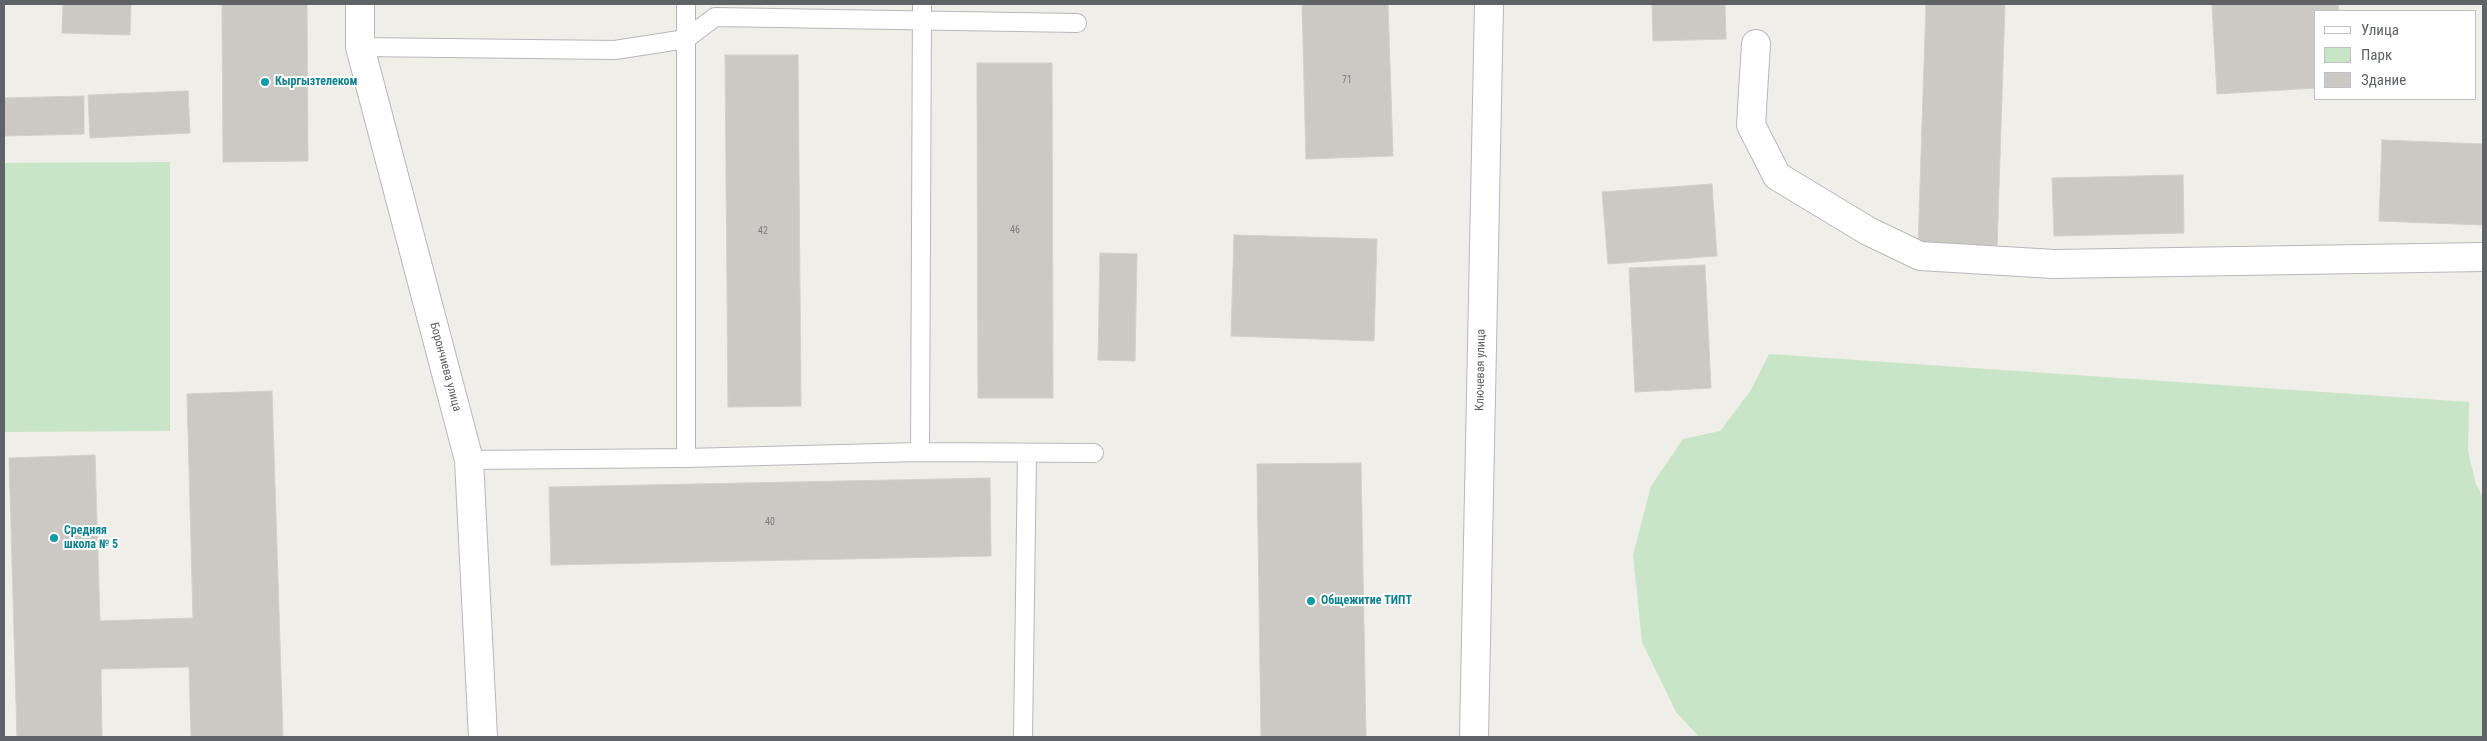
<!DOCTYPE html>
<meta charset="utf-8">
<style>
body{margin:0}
#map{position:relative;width:2487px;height:741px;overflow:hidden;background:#f0eee8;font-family:"Roboto Condensed",sans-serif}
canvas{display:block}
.frame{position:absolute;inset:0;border:5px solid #5f6367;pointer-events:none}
.legend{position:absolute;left:2314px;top:10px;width:162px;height:90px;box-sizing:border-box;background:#fff;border:1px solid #bfc1c2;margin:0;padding:6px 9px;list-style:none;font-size:15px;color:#5f6367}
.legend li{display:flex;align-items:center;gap:10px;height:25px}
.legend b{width:25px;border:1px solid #bfc1c2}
</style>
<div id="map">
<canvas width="2487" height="741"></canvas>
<div class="frame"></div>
<ul class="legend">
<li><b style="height:6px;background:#fff"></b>Улица</li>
<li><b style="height:14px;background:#c9e5c7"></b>Парк</li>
<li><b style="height:14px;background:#ccc9c4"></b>Здание</li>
</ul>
</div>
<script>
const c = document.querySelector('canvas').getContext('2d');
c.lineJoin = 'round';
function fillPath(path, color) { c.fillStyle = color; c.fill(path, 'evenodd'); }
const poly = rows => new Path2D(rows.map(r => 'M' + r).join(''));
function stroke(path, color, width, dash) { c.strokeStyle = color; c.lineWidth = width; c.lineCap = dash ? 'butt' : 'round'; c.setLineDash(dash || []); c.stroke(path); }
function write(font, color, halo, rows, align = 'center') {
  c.font = font + ' "Roboto Condensed",sans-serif'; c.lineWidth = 4; c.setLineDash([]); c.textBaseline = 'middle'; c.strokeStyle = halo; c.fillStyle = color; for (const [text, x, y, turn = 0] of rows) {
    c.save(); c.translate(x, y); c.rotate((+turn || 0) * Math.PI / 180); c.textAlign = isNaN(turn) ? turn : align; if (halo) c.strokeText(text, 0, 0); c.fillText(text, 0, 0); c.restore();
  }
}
const green = poly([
 [170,162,170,431,4,432,4,163],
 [1769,354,2469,402,2468,451,2476,484,2483,497,2483,737,1699,737,1676,712,1642,642,1633,555,1651,486,1683,439,1720,431,1751,390]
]);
const building = poly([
 [63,4,131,4,130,35,62,33,63,4],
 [222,4,307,4,308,161,223,162,222,4],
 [1302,4,1388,4,1393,156,1306,159,1302,4],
 [1652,4,1725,4,1726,39,1653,41,1652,4],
 [1926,4,2005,4,1997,249,1918,246,1926,4],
 [2212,4,2338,4,2339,11,2316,11,2316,88,2217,94,2212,4],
 [725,55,798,55,801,406,728,407,725,55],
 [977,63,1052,63,1053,398,978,398,977,63],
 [188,91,190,133,90,138,88,95,188,91],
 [84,96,84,134,4,136,4,98,84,96],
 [2382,140,2483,144,2483,225,2379,221,2382,140],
 [2183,175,2184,233,2054,236,2052,178,2183,175],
 [1712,184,1717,256,1608,264,1602,192,1712,184],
 [1234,235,1377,239,1374,341,1231,336,1234,235],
 [1100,253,1137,254,1135,361,1098,360,1100,253],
 [1705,265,1711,388,1635,392,1629,268,1705,265],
 [272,391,283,737,191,737,189,667,101,669,102,737,17,737,9,458,95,455,100,621,193,618,187,394,272,391],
 [1361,463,1366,737,1261,737,1257,464,1361,463],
 [990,478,991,556,551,565,549,487,990,478]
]);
const lane = poly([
 [360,47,615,50,686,39,715,17,1077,23],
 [920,452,922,4],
 [686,458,686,4],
 [469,460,686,458,920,452,1094,453],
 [1023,737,1027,453]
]);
const street = poly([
 [360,4,360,47,469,460,483,737],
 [1756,44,1751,125,1777,176,1868,231,1920,256,2054,264,2483,257],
 [1474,737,1489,4]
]);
const markers = [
 [265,82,5,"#0f9aa8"],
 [54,538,5,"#0f9aa8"],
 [1311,601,5,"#0f9aa8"]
];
const numberNames = [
 ["71",1347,80],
 ["46",1015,230],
 ["42",763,231],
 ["40",770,522]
];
const cultureNames = [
 ["Кыргызтелеком",275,82],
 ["Средняя",64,531],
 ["школа № 5",64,545],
 ["Общежитие ТИПТ",1321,601]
];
const streetNames = [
 ["Борончиева улица",445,367,75],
 ["Ключевая улица",1481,370,-89]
];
fillPath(green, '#c9e5c7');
fillPath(building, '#ccc9c4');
stroke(building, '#d4cfc7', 1);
stroke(lane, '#b5b8bb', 20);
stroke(street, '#b5b8bb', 30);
stroke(lane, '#fff', 18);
stroke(street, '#fff', 28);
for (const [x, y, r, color] of markers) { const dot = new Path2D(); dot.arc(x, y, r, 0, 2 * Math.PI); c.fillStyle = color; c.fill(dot); stroke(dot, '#fff', 2); }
write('10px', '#7a7c7e', null, numberNames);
write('bold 12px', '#0d838f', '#fff', cultureNames, 'left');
write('12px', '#5f6367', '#fff', streetNames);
</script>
